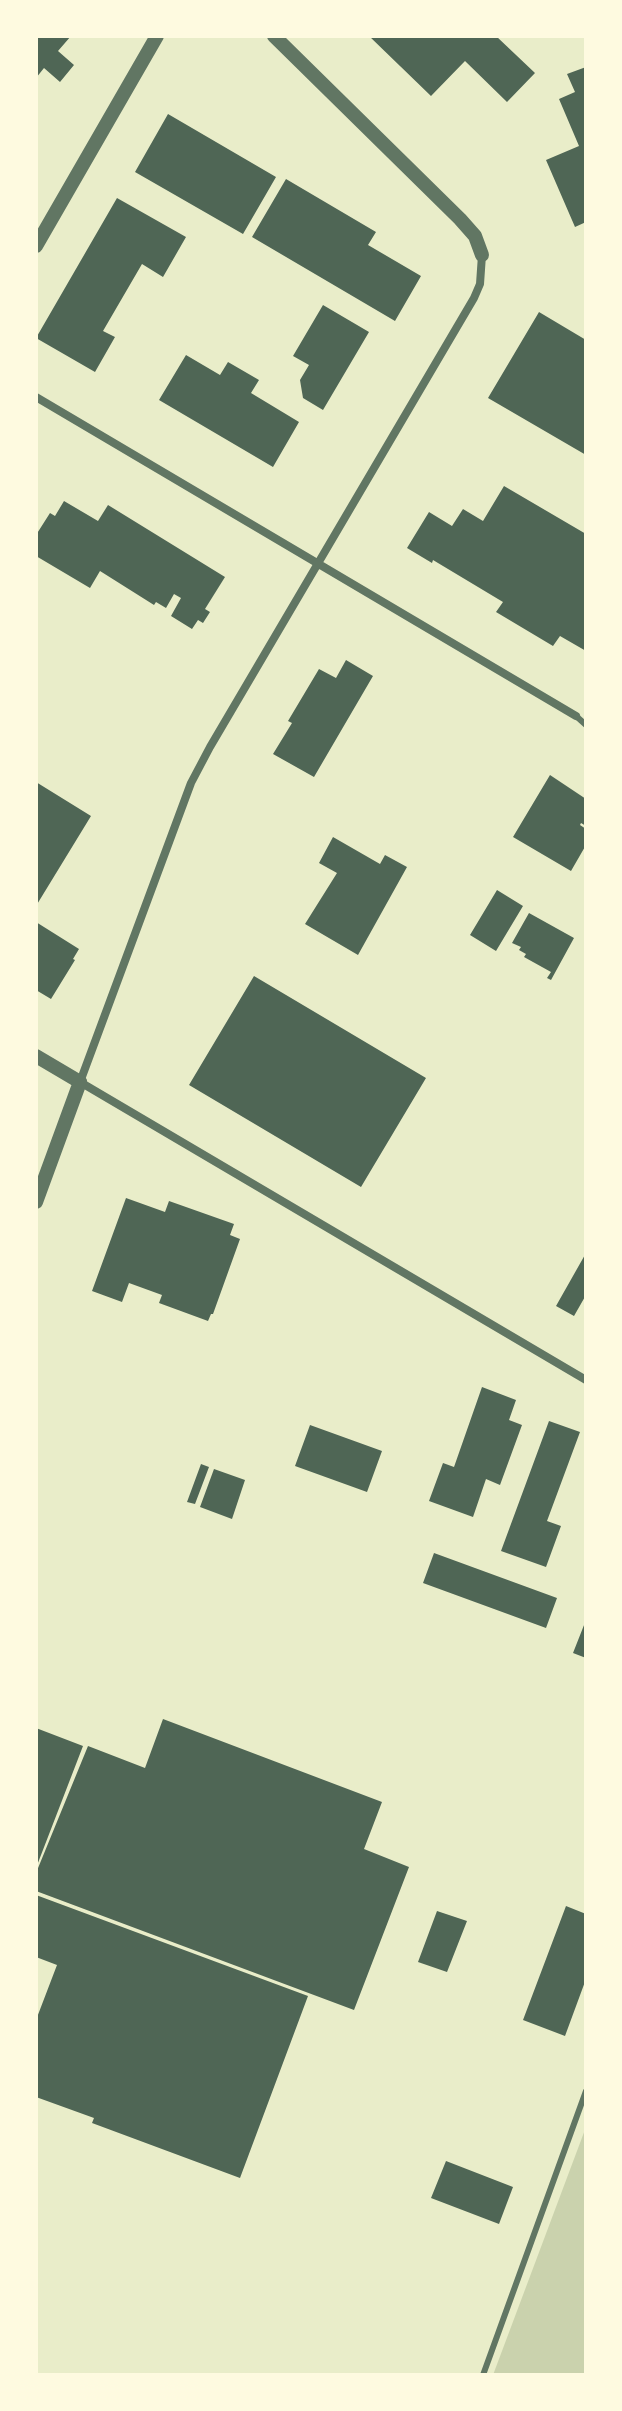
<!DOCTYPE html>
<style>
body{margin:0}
#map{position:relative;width:622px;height:2411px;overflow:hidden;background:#e9edc9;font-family:"Sofia Sans Condensed",sans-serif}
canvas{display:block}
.frame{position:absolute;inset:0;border:38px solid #fefae0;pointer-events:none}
</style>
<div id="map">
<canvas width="622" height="2411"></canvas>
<div class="frame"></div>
</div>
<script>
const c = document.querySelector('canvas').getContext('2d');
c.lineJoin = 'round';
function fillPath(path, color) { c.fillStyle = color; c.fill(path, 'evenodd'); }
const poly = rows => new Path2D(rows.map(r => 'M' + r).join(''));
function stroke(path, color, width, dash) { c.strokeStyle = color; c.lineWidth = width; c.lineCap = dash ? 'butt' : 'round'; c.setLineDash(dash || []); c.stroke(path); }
const green = poly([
 [586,2127,586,2375,493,2375]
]);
const building = poly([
 [36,36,71,36,58,51,74,65,60,82,44,68,36,78],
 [369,36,496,36,535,73,507,102,465,61,431,96],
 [586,67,586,222,575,227,546,160,579,146,559,99,575,92,567,74],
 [168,114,276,177,243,234,135,172],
 [286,179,376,232,368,245,421,276,395,321,252,237],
 [117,198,186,237,163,277,142,264,103,331,115,337,95,372,36,338],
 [323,305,369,332,323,410,303,398,300,380,309,365,293,356],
 [539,312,586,340,586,455,488,398],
 [186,355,220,375,228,362,259,380,251,393,299,422,273,467,159,400],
 [504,486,586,534,586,651,560,636,553,646,496,612,503,602,433,560,432,563,407,548,429,512,452,526,463,509,483,521],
 [64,501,98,521,108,505,225,577,205,609,210,612,203,623,198,620,192,629,171,616,181,598,174,594,166,608,156,602,154,605,100,571,90,588,36,556,36,535,50,513,55,516],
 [346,660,373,676,314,777,273,754,292,723,288,721,319,669,336,678],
 [550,775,586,799,586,826,581,823,580,825,586,829,586,845,571,871,513,837],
 [36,782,91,816,36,906],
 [333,837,380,864,385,855,407,867,358,955,305,924,337,873,319,863],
 [497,890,523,906,496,951,470,935],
 [529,913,574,938,551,980,547,978,551,972,524,957,526,954,519,950,521,947,512,943],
 [36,922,79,949,73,959,75,960,51,999,36,990],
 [254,976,426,1078,361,1187,189,1085],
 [126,1198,165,1212,169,1201,234,1224,230,1235,240,1239,213,1314,211,1314,208,1321,159,1303,162,1295,129,1283,122,1302,92,1291],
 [586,1253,586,1295,574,1316,556,1306],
 [482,1387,516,1400,509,1420,522,1425,500,1485,486,1479,473,1517,429,1501,443,1463,454,1467],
 [549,1421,580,1432,547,1521,561,1526,546,1567,501,1551],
 [310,1425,382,1451,367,1492,295,1466],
 [201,1464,209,1467,195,1504,187,1502],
 [214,1469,245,1480,232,1519,200,1507],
 [434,1553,557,1598,546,1628,423,1583],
 [586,1620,586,1658,573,1653],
 [163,1719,382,1802,364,1849,409,1867,354,2010,36,1891,36,1873,88,1746,145,1768],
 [36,1728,83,1746,36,1868],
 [36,1895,308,1996,240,2178,92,2123,94,2118,36,2097,36,2020,57,1965,36,1957],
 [566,1906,586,1914,586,1979,565,2036,523,2020],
 [437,1911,467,1921,447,1972,418,1962],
 [446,2161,513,2187,499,2224,431,2198]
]);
const service = poly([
 [576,716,586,725],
 [483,2375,586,2091]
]);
const minor = poly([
 [482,255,480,284,474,298,210,747,191,783,80,1082,586,1380],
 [36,397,576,716]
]);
const tertiary = poly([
 [274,36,460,219,475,236,482,255],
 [36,246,157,36],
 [36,1056,80,1082,36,1202]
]);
fillPath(green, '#cad2ad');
fillPath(building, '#4f6655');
stroke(service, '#617663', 6);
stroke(minor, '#617663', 8);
stroke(tertiary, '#617663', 14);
</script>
